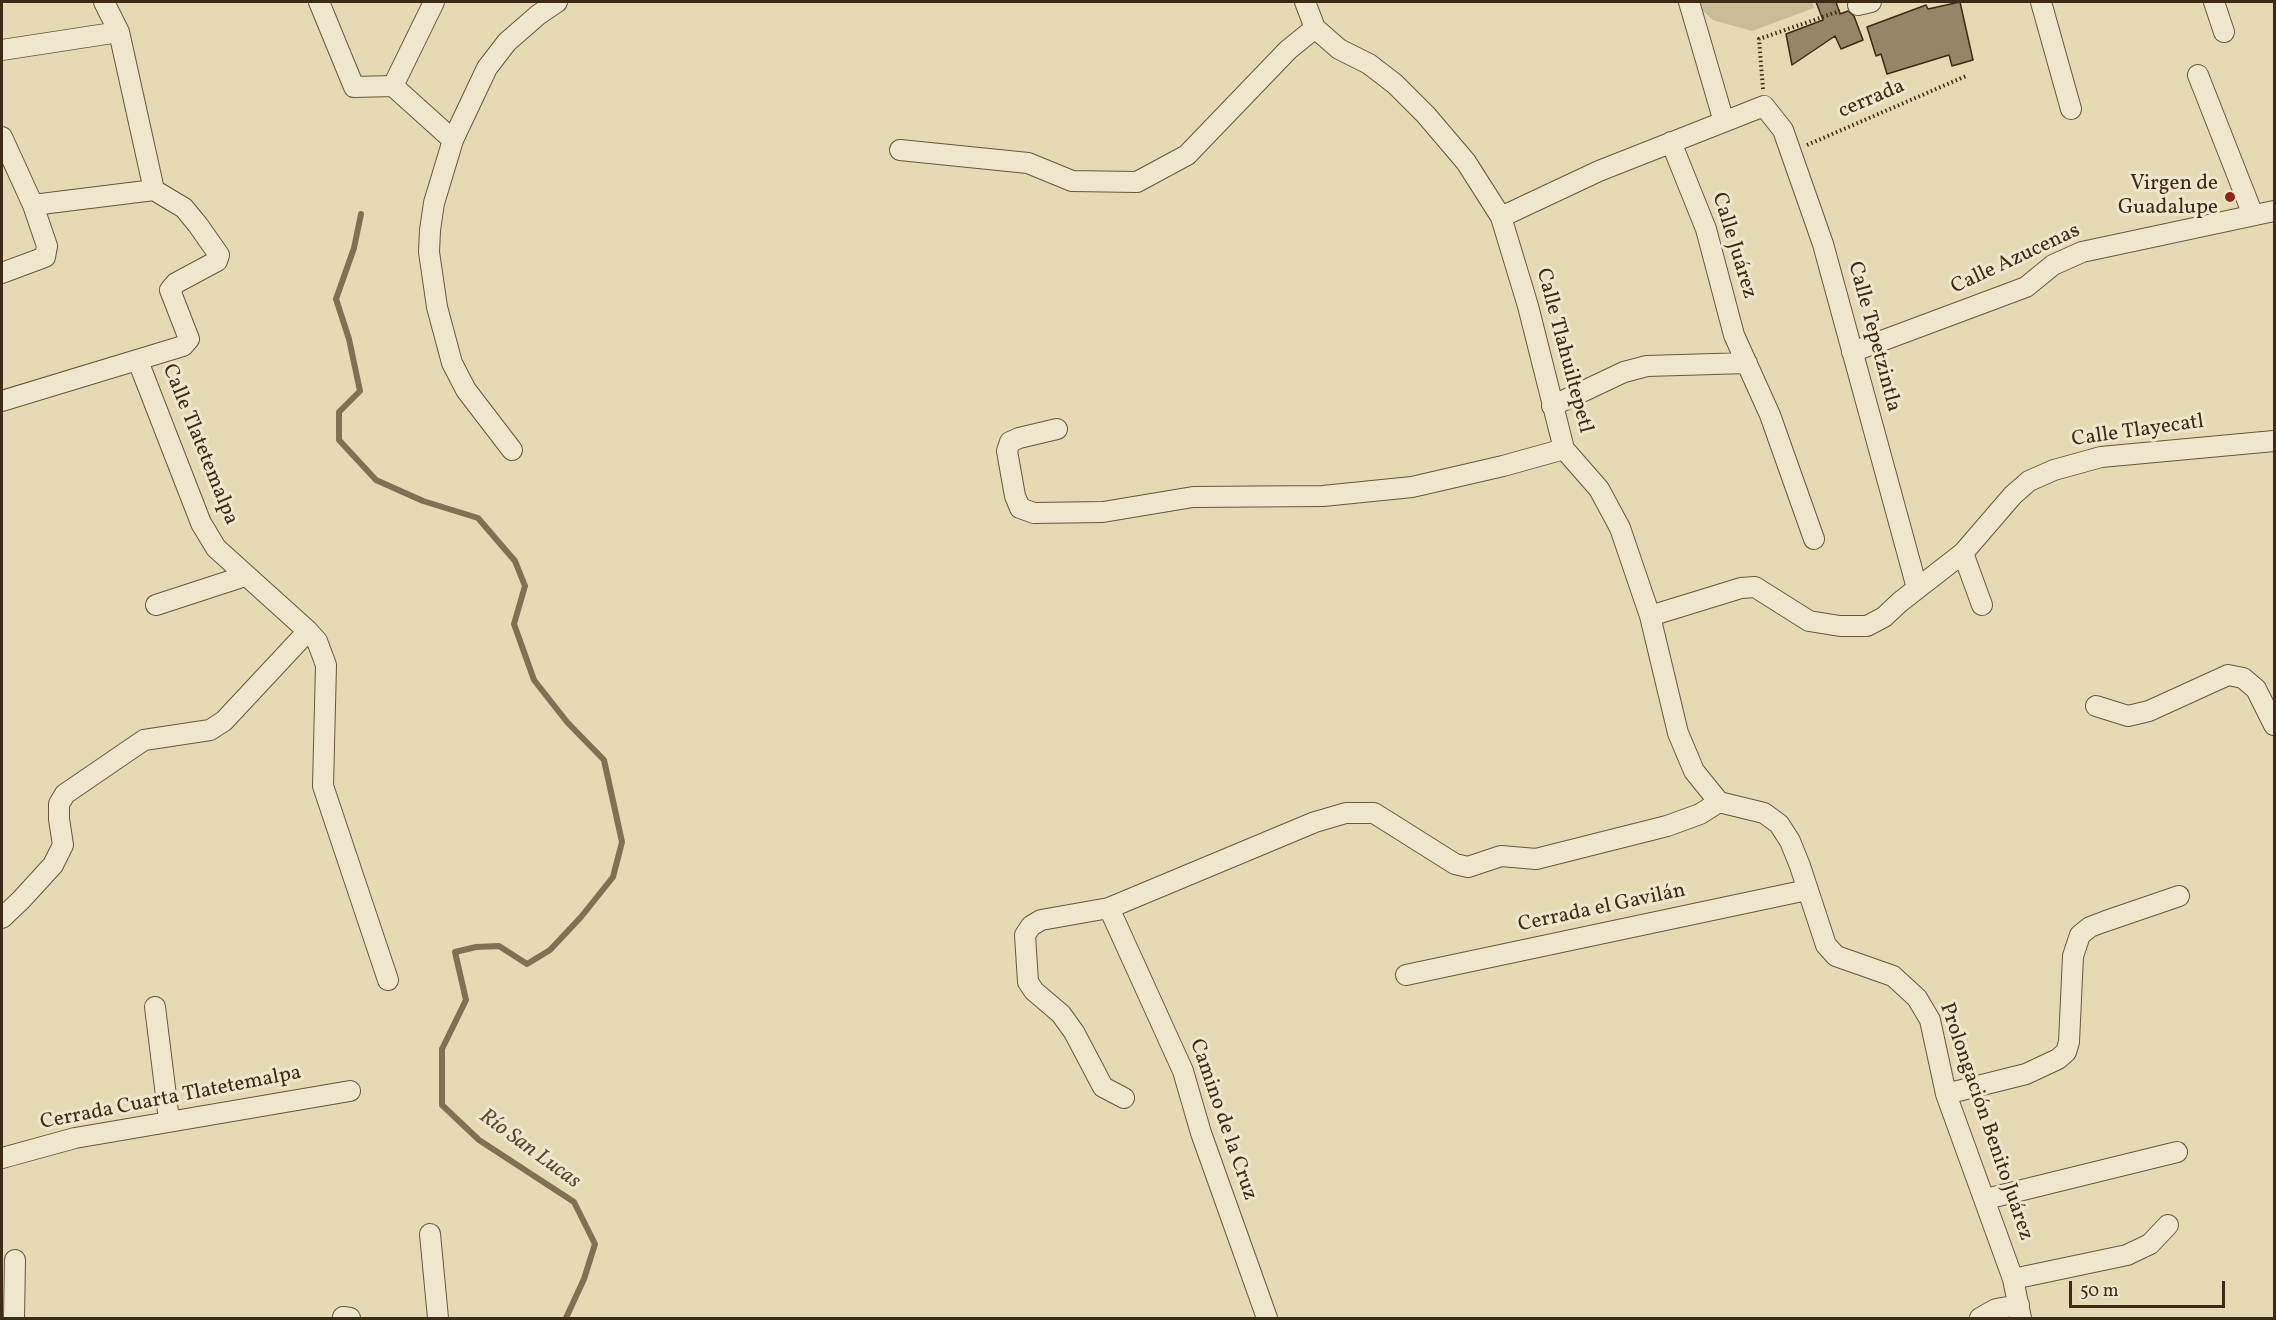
<!DOCTYPE html>
<meta charset="utf-8">
<style>
body{margin:0}
#map{position:relative;width:2276px;height:1320px;overflow:hidden;background:#e5dab3;font-family:Vollkorn,serif}
canvas{display:block}
.frame{position:absolute;inset:0;border:3px solid #3e2b16;pointer-events:none}
.scale{position:absolute;left:2069px;top:1281px;width:156px;height:27px;box-sizing:border-box;border:3px solid #3e2b16;border-top:0;padding-left:8px;font-size:18px;line-height:21px;white-space:nowrap;color:#3e2b16;-webkit-text-stroke:4px #eee7ce;paint-order:stroke}
</style>
<div id="map">
<canvas width="2276" height="1320"></canvas>
<div class="frame"></div>
<div class="scale">50 m</div>
</div>
<script>
const c = document.querySelector('canvas').getContext('2d');
c.lineJoin = 'round';
function paint(path, color) { c.fillStyle = color; c.fill(path, 'evenodd'); }
const shape = rows => new Path2D(rows.map(r => 'M' + r).join(''));
function strokePath(path, color, width, dash) { c.strokeStyle = color; c.lineWidth = width; c.lineCap = dash ? 'butt' : 'round'; c.setLineDash(dash || []); c.stroke(path); }
function label(font, color, halo, rows, align = 'center') {
  c.font = font + ' Vollkorn,serif'; c.lineWidth = 6; c.setLineDash([]); c.textBaseline = 'middle'; c.strokeStyle = halo; c.fillStyle = color; for (const [text, x, y, turn = 0] of rows) {
    c.save(); c.translate(x, y); c.rotate((+turn || 0) * Math.PI / 180); c.textAlign = isNaN(turn) ? turn : align; if (halo) c.strokeText(text, 0, 0); c.fillText(text, 0, 0); c.restore();
  }
}
paint(shape([
 [1693,2,1812,2,1814,8,1752,31,1713,20]
]), '#c9bc98');
strokePath(shape([
 [361,214,354,248,336,299,349,339,360,391,339,412,339,440,376,480,423,501,478,518,515,561,525,586,514,624,534,680,567,722,604,760,622,842,613,877,581,917,550,950,527,964,499,946,476,947,455,952,466,1000,442,1049,442,1105,479,1140,574,1202,595,1244,584,1279,566,1318]
]), '#807054', 6);
const building = shape([
 [1816,2,1836,2,1840,14,1848,11,1854,16,1863,40,1841,49,1835,36,1792,65,1786,34,1823,20,1816,2],
 [1960,2,1973,60,1952,66,1949,55,1887,74,1881,54,1876,56,1867,27,1926,5,1928,9,1960,2]
]);
paint(building, '#958668');
strokePath(building, '#3e2b16', 1.5);
const street = shape([
 [319,2,354,87,393,86],
 [1305,2,1315,28,1339,49,1369,64,1395,84,1426,115,1466,162,1501,217,1528,306,1564,449,1599,489,1620,528,1650,616,1678,733,1694,771,1719,802,1764,813,1779,824,1790,841,1800,866,1826,945,1836,956,1893,976,1917,998,1930,1020,1946,1094,2013,1279,2021,1318],
 [1689,2,1724,122],
 [2041,2,2071,109],
 [2214,2,2224,32],
 [1858,5,1871,2],
 [2,50,119,32],
 [2198,75,2253,215],
 [393,86,434,2],
 [393,86,453,140],
 [2,137,33,205,47,246,45,257,2,273],
 [1671,142,1706,229,1734,335,1770,415,1814,539],
 [900,150,1028,163,1072,181,1137,182,1187,155,1288,50,1315,28],
 [33,205,154,190],
 [1501,217,1599,171,1764,106,1783,130,1823,244,1917,588],
 [1852,352,2026,287,2053,265,2082,252,2274,211],
 [2,401,183,346,189,339,170,290,176,283,217,261,219,255,198,225,184,208,154,190,119,32,104,2],
 [1552,406,1624,372,1647,366,1747,363],
 [1057,429,1019,438,1010,442,1007,451,1015,496,1020,508,1034,513,1103,512,1193,497,1323,496,1412,487,1503,466,1564,449],
 [512,450,466,390,452,363,437,307,429,252,430,230,434,203,453,140,487,68,507,42,538,15,557,2],
 [1963,553,1982,605],
 [156,605,245,576],
 [1650,616,1741,588,1755,587,1809,621,1840,626,1867,626,1884,617,1900,602,1963,553,2013,495,2029,481,2054,470,2101,457,2274,441],
 [308,631,317,641,326,665,323,786,388,980],
 [2096,706,2128,716,2149,711,2228,675,2243,678,2256,689,2274,725],
 [1109,908,1183,1071,1201,1133,1267,1318],
 [2,918,21,900,53,865,63,845,59,819,59,804,65,794,144,740,210,730,224,721,308,631,216,548,201,523,138,361],
 [1406,975,1807,890],
 [155,1007,169,1120],
 [1946,1094,2026,1074,2058,1059,2066,1052,2069,1042,2073,956,2080,935,2090,927,2106,921,2179,896],
 [1124,1098,1103,1087,1074,1032,1061,1014,1034,991,1028,982,1025,935,1031,926,1041,920,1109,908,1315,822,1346,813,1374,813,1455,864,1468,867,1501,856,1536,859,1667,826,1700,814,1719,802],
 [2,1158,75,1138,350,1091],
 [1986,1199,2177,1152],
 [430,1234,438,1318],
 [2013,1279,2127,1255,2150,1244,2168,1225],
 [343,1317,350,1318],
 [14,1318,15,1260],
 [1980,1318,1996,1309,2019,1305]
]);
strokePath(street, '#68573d', 22);
strokePath(shape([
 [1763,89,1759,39,1840,11],
 [1807,145,1966,76]
]), '#3e2b16', 4, [1.5, 3]);
strokePath(street, '#eee7ce', 20);
for (const [x, y, r, color] of [
 [2230,197,6,"#8f2418"]
]) { const dot = new Path2D(); dot.arc(x, y, r, 0, 2 * Math.PI); c.fillStyle = color; c.fill(dot); strokePath(dot, '#eee7ce', 2); }
label('21px', '#3e2b16', '#eee7ce', [
 ["cerrada",1872,100,-23],
 ["Calle Juárez",1733,246,73],
 ["Calle Azucenas",2016,260,-25],
 ["Calle Tepetzintla",1873,337,75],
 ["Calle Tlahuiltepetl",1563,351,75],
 ["Calle Tlayecatl",2138,432,-8],
 ["Calle Tlatetemalpa",199,445,68],
 ["Cerrada el Gavilán",1602,909,-12],
 ["Cerrada Cuarta Tlatetemalpa",171,1099,-11],
 ["Camino de la Cruz",1222,1120,71],
 ["Prolongación Benito Juárez",1985,1122,71]
]);
label('21px', '#3e2b16', '#eee7ce', [
 ["Virgen de",2218,185],
 ["Guadalupe",2218,209]
], 'right');
label('italic 22px', '#5a4830', '#eee7ce', [
 ["Río San Lucas",529,1150,36]
]);
</script>
